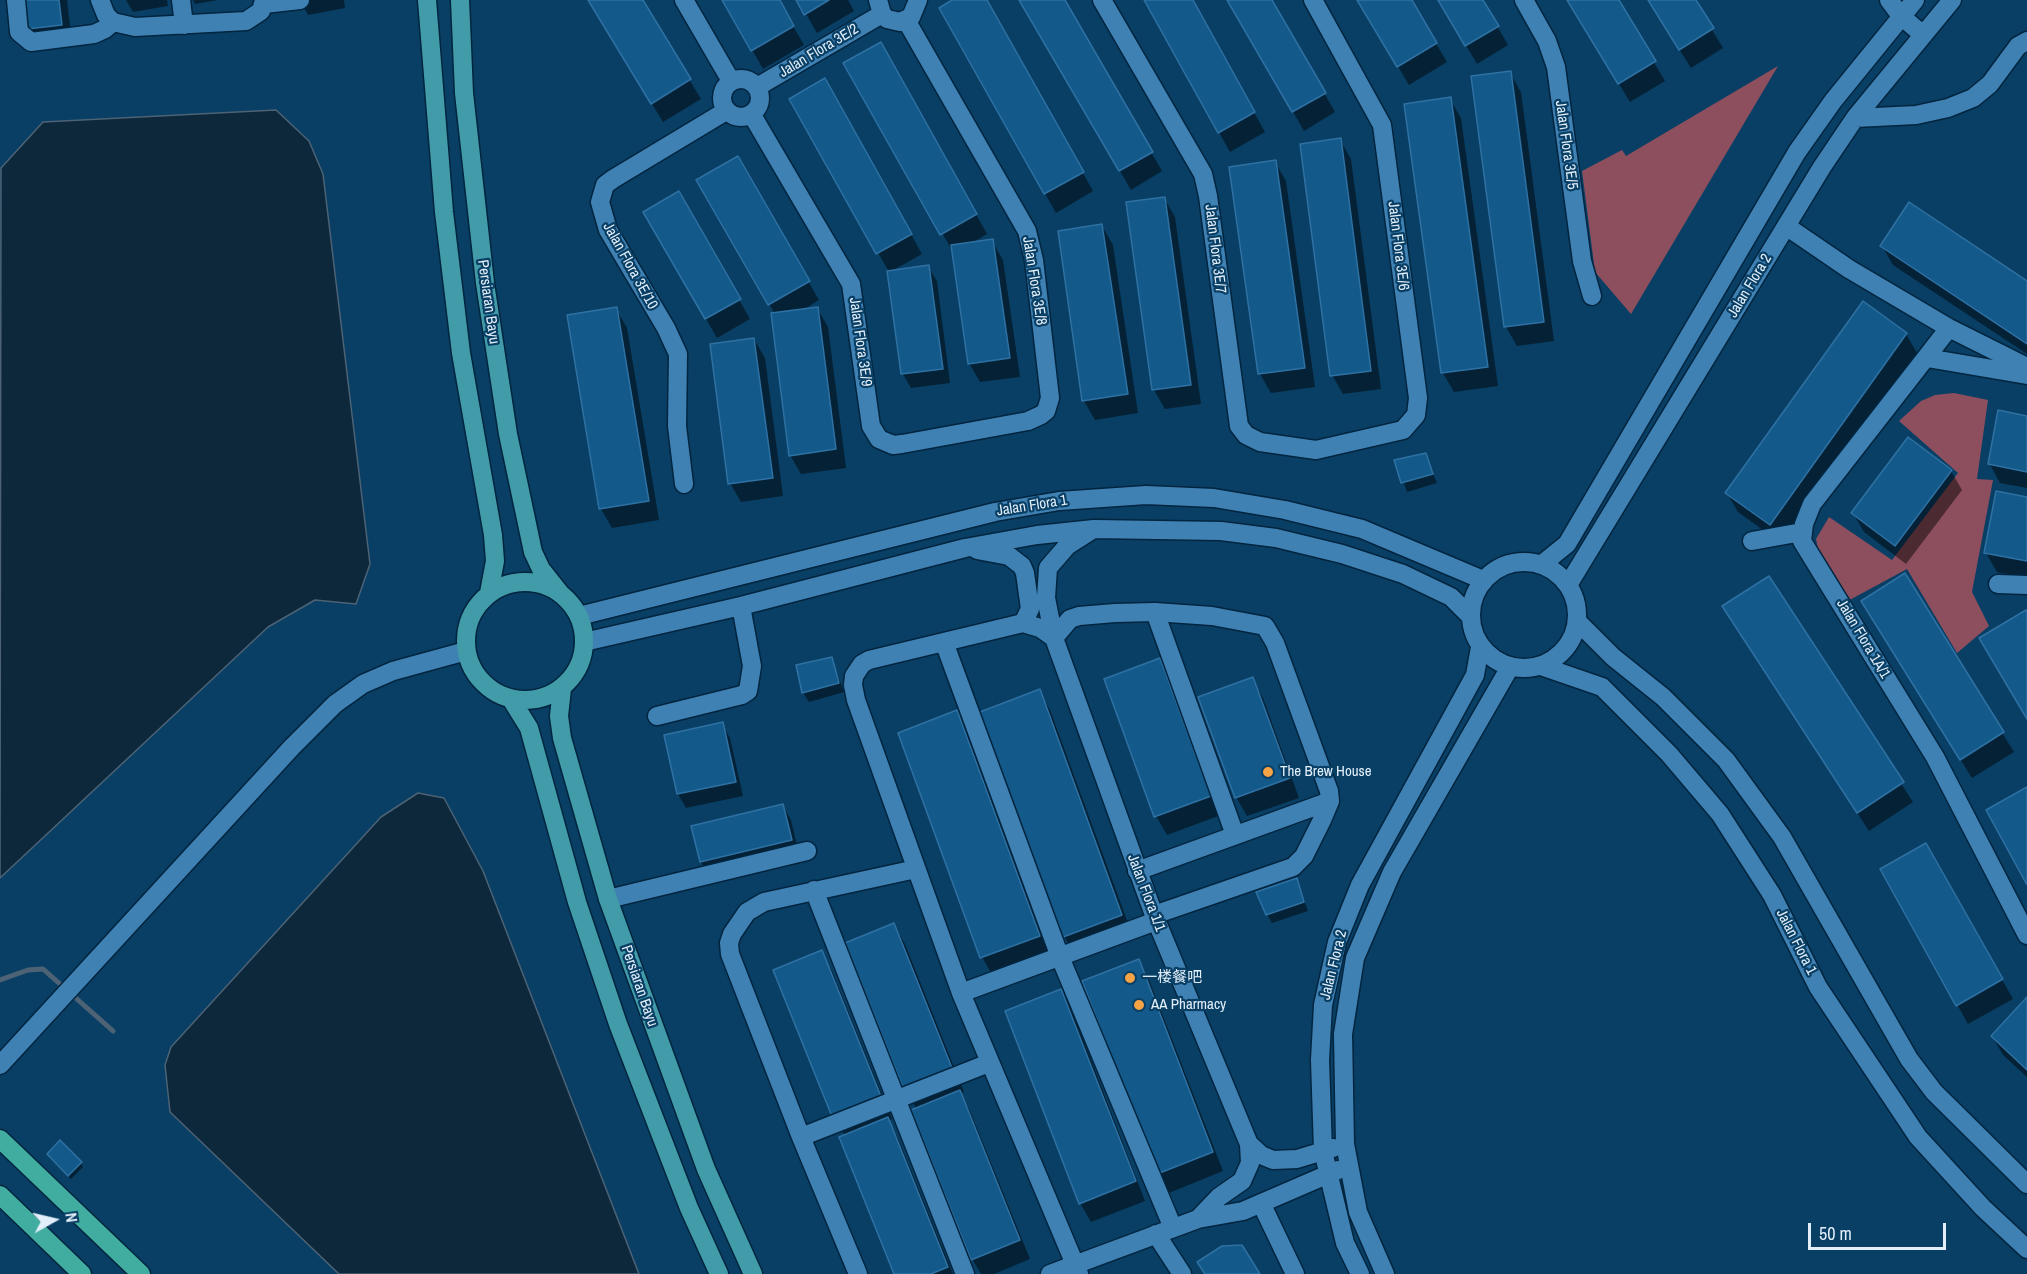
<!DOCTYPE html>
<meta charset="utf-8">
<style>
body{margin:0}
#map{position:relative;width:2027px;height:1274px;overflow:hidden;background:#093f64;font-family:"Archivo Narrow",sans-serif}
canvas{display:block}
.north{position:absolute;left:24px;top:1190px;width:60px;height:60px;-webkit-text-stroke:4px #093f64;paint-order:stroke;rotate:82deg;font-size:16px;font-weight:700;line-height:24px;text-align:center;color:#e2effb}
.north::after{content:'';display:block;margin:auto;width:21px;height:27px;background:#e2effb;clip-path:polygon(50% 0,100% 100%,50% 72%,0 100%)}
.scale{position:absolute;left:1808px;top:1223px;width:138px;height:27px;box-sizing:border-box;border:3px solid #e2effb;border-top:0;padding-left:8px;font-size:18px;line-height:21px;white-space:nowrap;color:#e2effb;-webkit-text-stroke:4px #093f64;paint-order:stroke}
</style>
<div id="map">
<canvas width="2027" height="1274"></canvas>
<div class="north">N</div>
<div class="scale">50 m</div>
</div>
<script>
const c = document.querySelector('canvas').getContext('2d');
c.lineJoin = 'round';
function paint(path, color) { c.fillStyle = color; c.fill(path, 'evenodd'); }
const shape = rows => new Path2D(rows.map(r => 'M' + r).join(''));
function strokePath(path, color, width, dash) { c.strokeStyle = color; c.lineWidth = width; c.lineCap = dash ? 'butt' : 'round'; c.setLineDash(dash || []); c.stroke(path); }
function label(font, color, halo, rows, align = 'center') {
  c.font = font + ' "Archivo Narrow","Noto Sans SC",sans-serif'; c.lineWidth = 4.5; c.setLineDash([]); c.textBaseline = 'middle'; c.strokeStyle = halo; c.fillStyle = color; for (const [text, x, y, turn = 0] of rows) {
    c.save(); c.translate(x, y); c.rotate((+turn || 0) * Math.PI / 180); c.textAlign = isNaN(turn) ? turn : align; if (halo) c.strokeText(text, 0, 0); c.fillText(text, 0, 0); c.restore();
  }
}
paint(shape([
 [1778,66,1631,314,1595,272,1582,171,1622,150,1626,156],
 [1954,393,1988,400,1977,479,1993,480,1972,592,1989,626,1957,653,1907,569,1844,603,1822,569,1816,539,1829,517,1892,560,1958,473,1899,421,1921,401,1935,395]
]), '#8d4f5e');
const water = shape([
 [276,110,309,141,323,174,370,564,356,604,315,600,268,627,0,878,1,168,43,122,276,110],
 [418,793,444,798,483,871,639,1274,339,1274,170,1112,165,1065,171,1047,381,817,418,793]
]);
paint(water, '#0d273b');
strokePath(water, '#4d6375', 1.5);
paint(shape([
 [25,0,67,0,72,44,40,48,29,28],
 [126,0,167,0,168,6,133,12],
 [193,0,218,0,195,4],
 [300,0,344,0,345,8,308,15],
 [589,0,641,0,701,99,663,122],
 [724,0,778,0,804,45,763,69],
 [798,0,848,0,854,11,817,33],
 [955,0,985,0,1093,191,1056,213,941,8],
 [1021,0,1063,0,1162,171,1131,190],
 [1145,0,1191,0,1265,132,1230,152],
 [1229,0,1271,0,1335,112,1304,131],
 [1358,0,1410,0,1447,62,1409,85],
 [1439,0,1482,0,1508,45,1477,64],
 [1568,0,1617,0,1665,81,1630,102],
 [1648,0,1694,0,1723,48,1691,68],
 [881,44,987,234,970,244,992,241,1003,260,1020,377,980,382,969,363,953,252,845,63],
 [1510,73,1521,92,1554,341,1517,346,1506,327],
 [825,80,922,254,890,272,928,267,937,281,950,383,911,388,903,374,889,272,791,99],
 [1450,99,1461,118,1498,386,1454,392,1443,373],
 [1340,140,1351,159,1381,389,1343,394,1332,375],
 [737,158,819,300,803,310,817,308,828,327,846,468,801,474,790,455,775,314,698,181],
 [1275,162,1286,181,1315,387,1271,393,1260,374],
 [678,193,750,319,717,338,645,213],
 [1164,198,1175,217,1201,404,1165,409,1154,390],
 [1102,226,1113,245,1138,413,1095,420,1084,401],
 [1882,246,2027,283,2027,354,1893,265],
 [616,309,627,328,659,520,612,528,601,509],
 [1906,334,1917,353,1781,543,1738,512,1727,493],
 [754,339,765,358,783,496,741,502,730,483],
 [2027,417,2027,488,2000,483,1989,463],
 [1425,455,1437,483,1407,492,1396,461],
 [1951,471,1962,490,1906,564,1864,532,1853,513],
 [2027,498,2027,578,1997,572,1986,553],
 [1904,575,2014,752,1972,778,1874,621],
 [1768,578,1913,802,1869,831,1735,626],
 [831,658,844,692,809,702,803,693,797,666],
 [1160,660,1171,679,1221,815,1167,835,1156,816],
 [1252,679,1263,698,1299,798,1247,816,1236,797],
 [1039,691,1050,710,1132,934,1075,955,1064,936],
 [957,712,968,731,1050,955,993,976,982,957,900,734],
 [722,724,730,738,743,796,686,808,678,794],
 [783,806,791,820,799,854,709,876,701,862,693,827],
 [1926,845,2013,999,1968,1024,1882,870],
 [1296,880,1308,911,1272,923,1267,914],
 [894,925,905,944,964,1092,960,1094,970,1111,1030,1259,994,1274,981,1274,972,1259,917,1110,907,1092],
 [821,952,832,971,892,1119,888,1121,898,1138,953,1274,895,1274,845,1136,835,1119],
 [1138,961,1149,980,1223,1171,1169,1193,1158,1174],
 [1061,990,1072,1010,1145,1201,1091,1222,1080,1203],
 [2027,999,2027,1077,2003,1055,1992,1036],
 [51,1158,81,1163,83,1167,71,1179]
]), '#0007');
strokePath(shape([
 [0,980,28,970,43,969,113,1031]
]), '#4d6375', 5);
const building = shape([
 [24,0,59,0,62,25,27,29,24,0],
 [588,0,643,0,691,79,651,104,588,0],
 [722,0,780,0,794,26,751,51,722,0],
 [796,0,829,0,804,15,796,0],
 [952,0,987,0,1084,172,1044,194,939,8,952,0],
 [1019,0,1065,0,1153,152,1119,171,1019,0],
 [1144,0,1193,0,1255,112,1218,133,1144,0],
 [1227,0,1272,0,1326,93,1292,112,1227,0],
 [1357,0,1412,0,1437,43,1397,67,1357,0],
 [1438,0,1483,0,1499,26,1465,46,1438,0],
 [1567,0,1619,0,1656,61,1618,84,1567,0],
 [1648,0,1696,0,1714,28,1679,50,1648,0],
 [881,42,977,214,940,235,843,63,881,42],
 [1511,71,1544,322,1504,327,1471,76,1511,71],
 [825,78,912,234,876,254,789,99,825,78],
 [1451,97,1488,367,1441,373,1404,104,1451,97],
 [1341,138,1371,371,1330,376,1300,144,1341,138],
 [738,156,810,281,768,305,696,180,738,156],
 [1276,160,1305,368,1258,374,1229,167,1276,160],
 [679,191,741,299,705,319,643,212,679,191],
 [1165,197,1191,385,1152,390,1126,202,1165,197],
 [1909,202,2027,281,2027,344,1880,246,1909,202],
 [1102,224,1128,394,1082,401,1058,231,1102,224],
 [993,239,1010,358,968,364,951,245,993,239],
 [929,265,943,369,901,374,887,271,929,265],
 [1863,301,1907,333,1770,525,1725,493,1863,301],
 [617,307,649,501,599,509,567,315,617,307],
 [818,307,836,449,789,456,771,313,818,307],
 [754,338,773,478,728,484,710,344,754,338],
 [1998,410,2027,416,2027,472,1988,464,1998,410],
 [1908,437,1952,470,1895,546,1851,513,1908,437],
 [1426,453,1433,474,1401,483,1394,460,1426,453],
 [1996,491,2027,497,2027,561,1984,553,1996,491],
 [1905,573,2004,732,1960,760,1861,601,1905,573],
 [1769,576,1904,782,1857,813,1722,606,1769,576],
 [2026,610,2027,612,2027,719,1979,638,2026,610],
 [832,657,839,683,802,693,796,665,832,657],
 [1160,658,1211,796,1154,817,1104,679,1160,658],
 [1253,677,1290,778,1235,798,1198,697,1253,677],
 [1040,689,1122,915,1063,937,980,712,1040,689],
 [957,710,1040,936,980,958,898,733,957,710],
 [723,722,736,782,677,794,664,735,723,722],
 [2027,787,2027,885,1986,810,2027,787],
 [783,804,792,840,700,862,691,826,783,804],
 [1926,843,2003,979,1956,1006,1880,869,1926,843],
 [1297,878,1304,902,1266,915,1256,892,1297,878],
 [894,923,954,1073,905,1093,845,943,894,923],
 [822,950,882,1099,833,1119,773,970,822,950],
 [1139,959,1213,1152,1157,1174,1082,981,1139,959],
 [1061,989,1136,1181,1079,1204,1005,1011,1061,989],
 [2027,997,2027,1070,1991,1036,2027,997],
 [960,1090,1020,1240,971,1260,911,1110,960,1090],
 [888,1117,948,1267,931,1274,894,1274,839,1137,888,1117],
 [60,1140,82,1162,68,1176,47,1154,60,1140],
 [1242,1245,1260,1274,1205,1274,1197,1262,1222,1246,1242,1245]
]);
paint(building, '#135a8a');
strokePath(building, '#2f71a3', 1.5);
const minor = shape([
 [16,0,19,32,31,42,94,34,105,29,113,22],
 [100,0,106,15,113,22,135,27,246,21,261,11,264,0],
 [181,0,184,25],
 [684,0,731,81],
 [878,0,882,14,887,19,900,22,911,17,918,0],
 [1102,0,1203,174,1208,196,1239,426,1246,435,1260,442,1316,450,1403,430,1416,415,1418,398,1382,125,1313,0],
 [1524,0,1547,41,1556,67,1582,261,1592,296],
 [1889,0,1901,16,1922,34],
 [264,4,300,0],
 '722 98a19 19 0 1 1 38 0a19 19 0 1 1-38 0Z',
 [757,87,882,14],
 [752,115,851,284,871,426,879,439,893,445,902,444,1028,421,1041,415,1046,411,1050,398,1034,260,1027,231,906,20],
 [1855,118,1916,115,1948,108,1973,98,1990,84,2018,46,2027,41],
 [1786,226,1849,269,1949,328,2027,367],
 [1949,328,1812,504,1804,524,1802,541,1935,757,2027,935],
 [1927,358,2027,375],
 [684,484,677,426,678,354,666,328,608,230,600,202,605,185,613,179,726,111],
 [1092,530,1067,546,1048,568,1046,598,1054,638,1154,915,1249,1144,1250,1163,1242,1181,1219,1197,1198,1219],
 [1752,541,1802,532],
 [977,550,1009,556,1022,566,1025,573,1030,609,1023,623],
 '1471 615a53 53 0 1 1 106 0a53 53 0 1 1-106 0Z',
 [1541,565,1567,544,1797,152,1833,101,1915,0],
 [1998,584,2027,585],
 [1568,585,1822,167,1855,118,1952,0],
 [1155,612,1235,835],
 [579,616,995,512,1059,501,1146,495,1214,498,1285,510,1362,529,1483,580],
 [1577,621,1613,657,1663,697,1726,760,1782,837,1909,1059,1934,1092,2027,1184],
 [1054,638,1040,628,1023,623,869,660,862,664,854,676,853,685,856,700,961,993,1079,1274],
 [1054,638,1070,619,1079,616,1115,613,1155,612,1212,616,1265,626,1275,643,1329,791,1330,801,1322,820,1304,856,1293,867,1154,915],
 [584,642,741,606,965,548,1037,535,1094,529,1221,531,1276,538,1342,554,1403,574,1451,597,1470,616],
 [944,642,1060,957,1173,1228],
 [1541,666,1602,687,1669,754,1720,814,1772,895,1818,987,1918,1137,1983,1208,2027,1249],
 [657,716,742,695,748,691,752,666,741,606],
 [1137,871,1330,801],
 [814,890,965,1274],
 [608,899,807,851],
 [961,993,1156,921],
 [0,1065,292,747,335,704,363,684,393,671,466,651],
 [801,1137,989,1063],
 [1249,1144,1261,1155,1273,1160,1297,1159,1333,1148],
 [1261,1203,1295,1274],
 [1156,1234,1182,1274],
 [858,1274,801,1137,730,954,729,943,732,934,747,912,764,902,916,869],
 [1050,1274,1198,1219,1243,1211,1338,1170],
 [1360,1274,1345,1243,1323,1151,1320,1060,1323,1005,1337,942,1360,885,1475,675,1480,647],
 [1385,1274,1358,1212,1345,1144,1343,1034,1355,958,1392,872,1510,667]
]);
const major = shape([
 [427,0,444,212,461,353,493,535,495,561,489,593],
 [460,0,464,93,485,283,508,434,533,552,541,569,560,593],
 '466 641a59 59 0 1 1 118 0a59 59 0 1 1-118 0Z',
 [562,689,559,716,562,738,608,899,706,1169,753,1274],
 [511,699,529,728,577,902,618,1024,689,1208,719,1274]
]);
const highway = shape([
 [0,1139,141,1274],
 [0,1195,82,1274]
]);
strokePath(minor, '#02253f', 21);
strokePath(major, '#02253f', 21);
strokePath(highway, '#02253f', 21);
strokePath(minor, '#4081b4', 18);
strokePath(major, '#419ba8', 18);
strokePath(highway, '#41ada0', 18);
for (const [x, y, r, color] of [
 [1268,772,6,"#f6a247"],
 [1130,978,6,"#f6a247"],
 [1139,1005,6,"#f6a247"]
]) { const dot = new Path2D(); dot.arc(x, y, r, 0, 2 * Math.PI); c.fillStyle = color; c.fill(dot); strokePath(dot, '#093f64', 2); }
label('15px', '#e2effb', '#093f64', [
 ["Jalan Flora 3E/2",819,51,-31],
 ["Jalan Flora 3E/5",1566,145,82],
 ["Jalan Flora 3E/6",1398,246,83],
 ["Jalan Flora 3E/7",1215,249,83],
 ["Jalan Flora 3E/10",630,266,61],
 ["Jalan Flora 3E/8",1034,281,81],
 ["Jalan Flora 2",1750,286,-59],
 ["Persiaran Bayu",488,302,82],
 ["Jalan Flora 3E/9",860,342,82],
 ["Jalan Flora 1",1032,506,-9],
 ["Jalan Flora 1A/1",1863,639,59],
 ["Jalan Flora 1/1",1146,893,69],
 ["Jalan Flora 1",1796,942,63],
 ["Jalan Flora 2",1334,965,-76],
 ["Persiaran Bayu",639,986,71]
]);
label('15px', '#e2effb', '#093f64', [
 ["The Brew House",1280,772],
 ["一楼餐吧",1142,978],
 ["AA Pharmacy",1151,1005]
], 'left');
</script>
